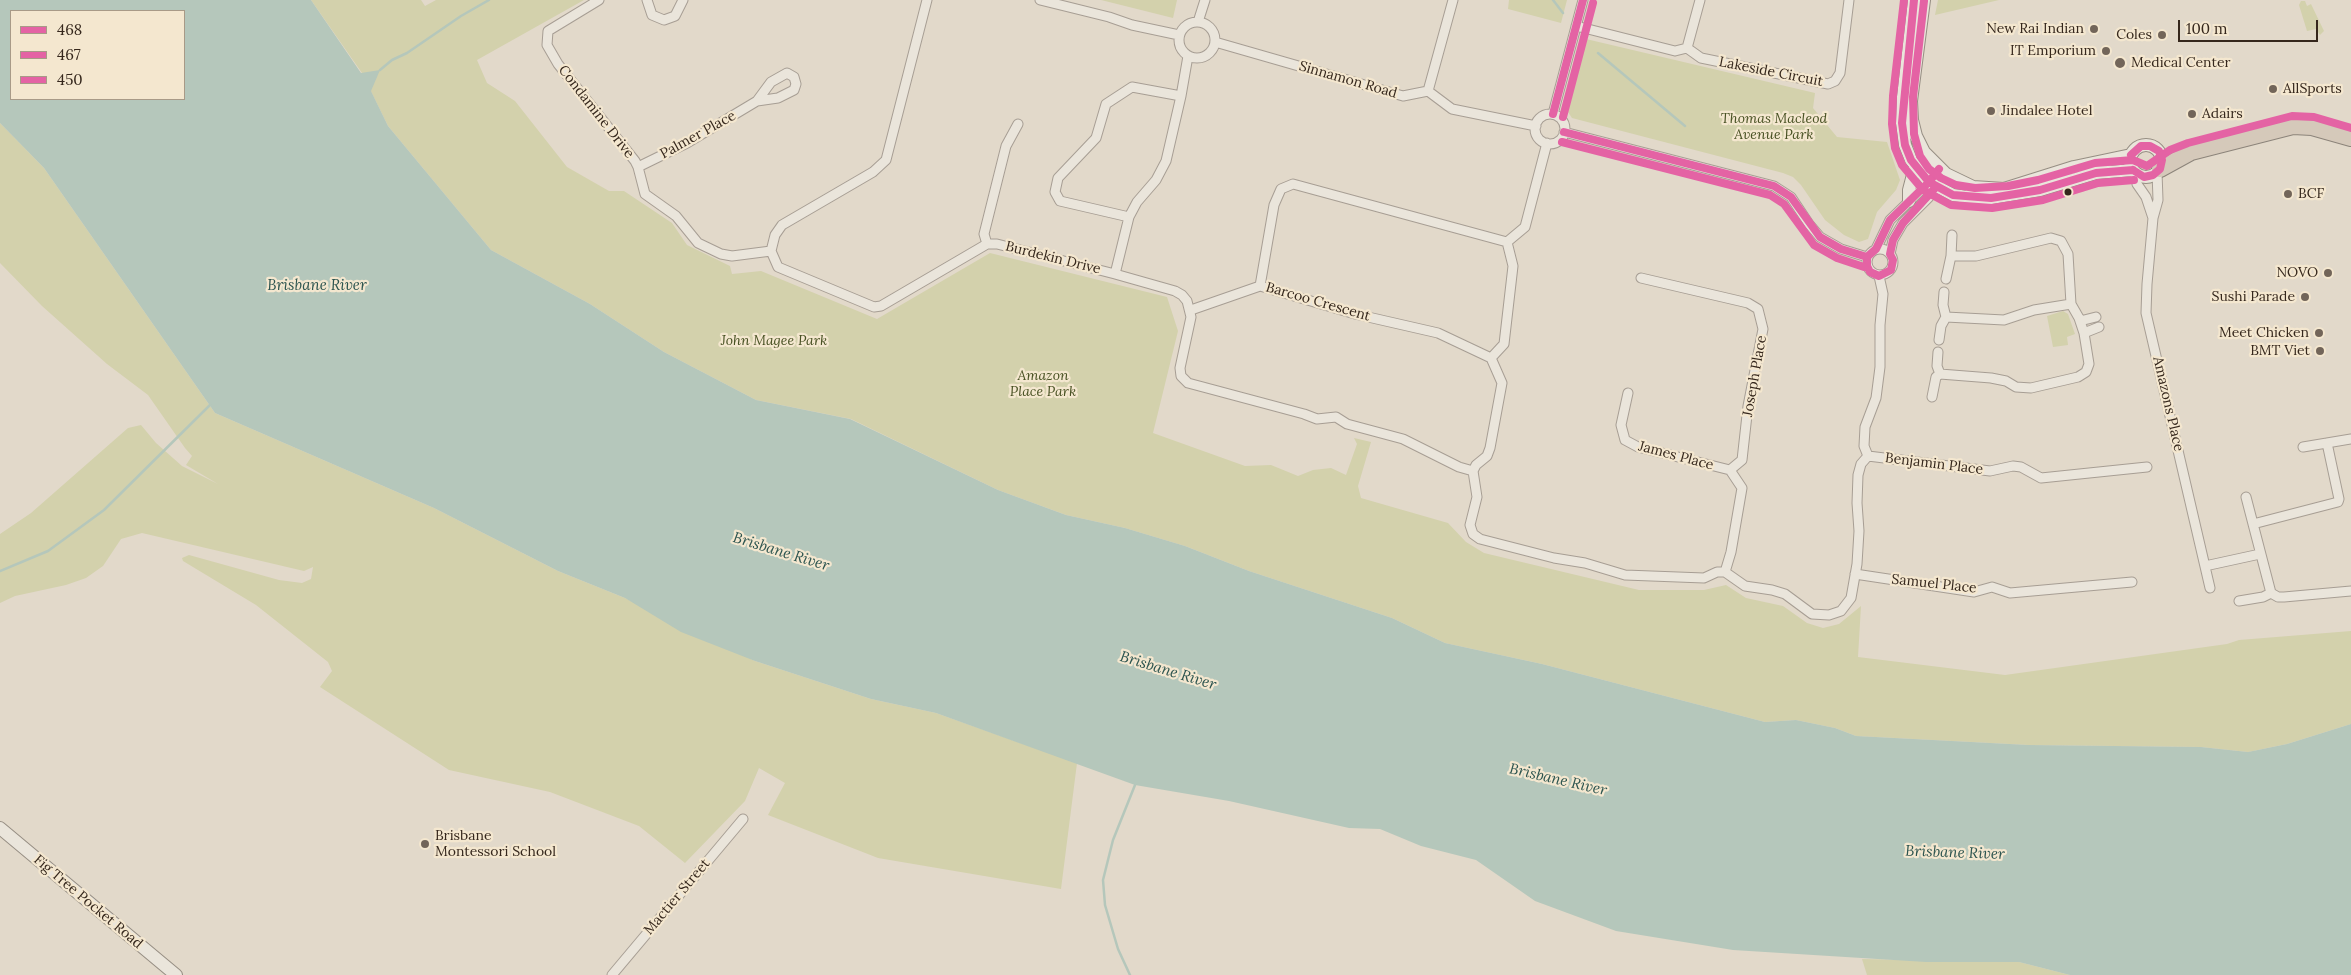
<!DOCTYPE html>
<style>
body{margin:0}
#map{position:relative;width:2351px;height:975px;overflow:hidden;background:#e2d9ca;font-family:Lora,serif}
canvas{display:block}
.legend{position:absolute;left:10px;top:10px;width:175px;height:90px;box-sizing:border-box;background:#f4e7cf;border:1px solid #a89a87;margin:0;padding:6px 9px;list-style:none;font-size:15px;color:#35271c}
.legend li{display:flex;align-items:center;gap:10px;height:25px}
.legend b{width:25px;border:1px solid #a89a87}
.scale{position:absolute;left:2178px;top:20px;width:140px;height:22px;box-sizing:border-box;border:2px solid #35271c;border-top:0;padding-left:6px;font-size:15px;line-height:18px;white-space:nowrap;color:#35271c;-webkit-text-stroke:4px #f4e7cf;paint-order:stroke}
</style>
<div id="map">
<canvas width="2351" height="975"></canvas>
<ul class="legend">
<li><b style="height:6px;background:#e463a4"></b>468</li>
<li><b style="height:6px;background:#e463a4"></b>467</li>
<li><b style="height:6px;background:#e463a4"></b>450</li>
</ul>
<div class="scale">100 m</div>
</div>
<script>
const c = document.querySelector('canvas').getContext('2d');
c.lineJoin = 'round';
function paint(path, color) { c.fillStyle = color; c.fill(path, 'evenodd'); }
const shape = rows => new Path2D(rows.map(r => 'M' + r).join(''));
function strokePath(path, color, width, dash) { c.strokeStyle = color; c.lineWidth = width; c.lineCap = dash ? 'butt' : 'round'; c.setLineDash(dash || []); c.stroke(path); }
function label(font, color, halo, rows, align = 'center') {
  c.font = font + ' Lora,serif'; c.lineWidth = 4.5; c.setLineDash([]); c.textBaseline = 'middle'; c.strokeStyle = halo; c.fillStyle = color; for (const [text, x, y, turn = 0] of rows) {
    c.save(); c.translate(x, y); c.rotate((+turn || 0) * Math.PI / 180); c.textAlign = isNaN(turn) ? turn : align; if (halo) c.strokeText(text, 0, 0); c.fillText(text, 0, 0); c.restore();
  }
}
paint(shape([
 [311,0,421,0,425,6,436,0,584,0,477,60,487,83,515,101,567,167,609,191,624,191,672,223,687,245,730,266,732,274,761,271,877,319,990,253,1167,297,1178,331,1153,433,1245,466,1271,465,1298,476,1313,470,1331,468,1346,475,1357,444,1354,438,1371,442,1358,486,1361,498,1448,523,1466,542,1484,553,1639,590,1704,590,1726,585,1746,598,1783,606,1807,623,1823,628,1839,624,1861,606,1858,657,2005,675,2227,644,2239,640,2351,631,2351,724,2287,744,2248,752,2201,747,2029,745,1856,736,1835,728,1796,720,1765,722,1542,664,1445,643,1392,618,1249,571,1185,546,1125,528,1066,515,998,490,851,419,756,400,664,352,590,304,491,250,388,126,362,73],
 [1101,0,1177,0,1173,18],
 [1509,0,1567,0,1561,23,1508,9],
 [1938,0,1999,0,1935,15],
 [2301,1,2305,1,2307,6,2311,4,2324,31,2320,35,2316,29,2307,31,2299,5],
 [1586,39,1815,93,1813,108,1837,137,1887,142,1900,180,1896,190,1877,212,1868,239,1859,242,1844,235,1825,220,1801,185,1793,177,1783,173,1572,118,1568,112],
 [0,123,44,168,215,413,434,508,558,571,625,598,755,661,871,699,936,713,1077,763,1061,889,878,858,768,815,785,783,759,768,745,801,685,863,639,826,550,792,449,770,320,687,332,671,328,662,256,605,183,561,182,558,189,555,279,580,302,583,311,579,313,567,304,571,142,533,121,539,103,566,86,578,66,585,15,596,0,603,0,534,31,513,128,428,141,425,156,443,182,466,218,484,186,465,192,456,185,448,148,395,107,364,42,306,0,263],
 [2063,311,2068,314,2075,334,2067,337,2068,345,2053,347,2047,316],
 [1862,959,2019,962,2070,975,1867,975]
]), '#d3d1ac');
paint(shape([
 [0,0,311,0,361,73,380,70,371,91,388,126,491,250,590,304,664,352,756,400,850,419,998,490,1066,515,1125,528,1185,546,1249,571,1392,618,1445,643,1542,664,1765,722,1796,720,1835,728,1856,736,2029,745,2201,747,2248,752,2287,744,2351,724,2351,975,2070,975,2019,962,1926,962,1733,950,1616,931,1535,901,1476,860,1421,846,1380,829,1349,828,1229,801,1135,785,936,713,871,699,755,661,681,632,625,598,558,571,434,508,215,413,44,168,0,123],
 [11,11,184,11,184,99,11,99]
]), '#b5c7bb');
strokePath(shape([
 [1553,0,1563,13],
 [1598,53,1685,126],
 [380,70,392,60,407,53,461,16,489,0],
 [0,571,48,551,104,510,210,405],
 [1130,975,1118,949,1105,905,1103,880,1113,840,1135,785]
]), '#b5c7bb', 2.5);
const street = shape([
 [599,0,548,31,547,45,558,64,635,161,638,167,645,194,676,216,698,243,721,254,732,256,771,251],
 [647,0,652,15,664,20,675,16,683,0],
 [927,0,886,160,873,172,782,225,775,235,771,251,778,267,874,307,881,306,987,244,997,244,1115,274,1175,291,1182,295,1187,301,1191,317,1180,368,1181,376,1188,383,1304,414,1317,419,1336,417,1347,424,1403,439,1459,467,1473,471],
 [1040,0,1109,17,1132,25,1179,35],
 [1198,22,1205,0],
 '1179 40a18 18 0 1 1 36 0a18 18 0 1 1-36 0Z',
 [1576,26,1675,51,1687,48,1701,58,1828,84,1835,81,1840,73,1849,0],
 [1215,42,1403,96,1428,91,1452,109,1536,126],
 [1687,48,1700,0],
 [1428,91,1453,0],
 [1553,114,1583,0],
 '1535 129a15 15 0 1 1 30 0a15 15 0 1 1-30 0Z',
 [1564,132,1774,186,1791,197,1809,224,1820,237,1841,249,1867,257],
 [1547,143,1525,227,1507,242,1513,266,1504,344,1491,358,1502,383,1490,448,1487,456,1476,465,1473,471,1477,497,1470,525,1473,534,1480,539,1554,558,1585,563,1625,575,1704,578,1717,572,1725,572,1745,586,1772,590,1785,594,1812,614,1829,615,1841,611,1851,598,1857,564,1859,531,1857,503,1858,475,1861,464,1868,456,1864,446,1865,427,1876,398,1880,367,1880,325,1883,294,1879,276],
 [638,167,687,143,757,101,778,98,794,90,796,84,794,77,787,73,771,82,757,101],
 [2157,172,2158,200,2153,218,2147,284,2146,313,2210,588],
 [2136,173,2137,184,2146,197,2153,218],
 [1129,217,1060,201,1055,192,1058,178,1096,138,1106,104,1132,87,1181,96],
 [987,244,984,234,1006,146,1018,124],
 '1867 262a13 13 0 1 1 26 0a13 13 0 1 1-26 0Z',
 [1876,249,1890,220,1929,182,1939,169],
 [1890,254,1893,240,1903,223,1929,197,1946,174],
 [1115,274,1129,217,1137,202,1156,180,1166,161,1181,96,1188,56],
 [1641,278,1748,303,1758,309,1763,329,1748,406,1742,460,1730,470],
 [1946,279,1951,256,1952,235],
 [1191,310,1260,286],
 [1946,317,2004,320,2034,310,2071,304],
 [2080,321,2096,317],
 [2084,333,2099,327],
 [1939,340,1941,326,1946,317,1943,305,1944,292],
 [1491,358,1438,333,1355,314,1260,286,1274,205,1281,189,1293,184,1507,242],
 [1940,374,1991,378,2006,381,2016,387,2031,388,2078,377,2086,372,2089,364,2084,333,2079,318,2071,304,2068,254,2061,241,2051,238,1976,256,1951,256],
 [1628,393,1621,425,1625,440,1638,447,1730,470,1742,488,1731,552,1725,572],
 [1932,397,1936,377,1940,374,1937,366,1938,352],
 [2303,447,2351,439],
 [1868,456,1990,471,2013,466,2021,467,2041,478,2147,467],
 [2246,497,2271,593,2278,597,2284,597,2351,591],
 [2253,524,2338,502,2339,499,2327,443],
 [2205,566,2260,554],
 [1855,574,1974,592,1992,587,2010,593,2132,582],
 [2239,601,2263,597,2271,593],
 [612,975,743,819]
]);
const secondary = shape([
 [1914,0,1903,97,1902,123,1905,145,1911,160,1929,182,1953,195,1975,198,1991,198,2040,190,2096,173,2133,170],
 [1924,0,1911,101,1912,120,1916,136,1924,152,1946,174,1973,187,2004,189,2074,167,2131,155],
 '2130 161a16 16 0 1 1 32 0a16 16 0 1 1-32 0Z',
 [1909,201,1909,190,1915,167],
 [0,828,176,975]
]);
const highway = shape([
 [2160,169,2191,152,2293,126,2312,127,2351,138]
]);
strokePath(street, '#a79e94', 11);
strokePath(secondary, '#968e83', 14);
strokePath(highway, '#8c847a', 18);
strokePath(street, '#eae5db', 9);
strokePath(secondary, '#eae5db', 12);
strokePath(highway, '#d5c9ba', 16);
strokePath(shape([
 [1914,0,1902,123,1905,145,1911,160,1929,182,1953,195,1991,198,2040,190,2096,173,2133,170],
 [1553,114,1583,0],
 [1564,132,1774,186,1791,197,1820,237,1841,249,1867,257],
 [2131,155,2141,146,2150,146,2159,151,2162,160,2160,169,2153,175,2144,177,2133,170],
 [1936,187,1903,223,1893,240,1890,254,1893,260,1891,270,1879,276,1870,272,1867,266,1867,257,1876,249,1890,220,1929,182,1939,169]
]), '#e463a4', 8);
strokePath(shape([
 [1904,0,1893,96,1892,124,1895,148,1902,165,1923,190,1951,205,1992,208,2043,200,2098,183,2134,180],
 [1563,117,1593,3],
 [1562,142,1770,195,1784,204,1814,245,1837,258,1864,267]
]), '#e463a4', 8);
strokePath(shape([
 [1924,1,1913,97,1914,134,1920,156,1929,169,1941,178,1956,185,1975,188,2008,186,2038,180,2095,163,2133,160,2147,166,2170,150,2188,143,2292,116,2314,117,2351,128]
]), '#e463a4', 8);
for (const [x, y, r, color] of [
 [2094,29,5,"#726559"],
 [2162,35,5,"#726559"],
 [2106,51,5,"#726559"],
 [2120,63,6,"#726559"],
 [2273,89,5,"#726559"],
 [1991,111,5,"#726559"],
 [2192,114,5,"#726559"],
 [2068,192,4.5,"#35271c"],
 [2288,194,5,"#726559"],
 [2328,273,5,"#726559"],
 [2305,297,5,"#726559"],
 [2319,333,5,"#726559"],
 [2320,351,5,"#726559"],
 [425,844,5,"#726559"]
]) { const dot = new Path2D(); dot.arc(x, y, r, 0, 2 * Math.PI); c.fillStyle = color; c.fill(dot); strokePath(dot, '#f4e7cf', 2); }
label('14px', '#35271c', '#f4e7cf', [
 ["New Rai Indian",2084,29],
 ["Coles",2152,35],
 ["IT Emporium",2096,51],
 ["Medical Center",2131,63,"left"],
 ["AllSports",2283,89,"left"],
 ["Jindalee Hotel",2001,111,"left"],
 ["Adairs",2202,114,"left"],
 ["BCF",2298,194,"left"],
 ["NOVO",2318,273],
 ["Sushi Parade",2295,297],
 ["Meet Chicken",2309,333],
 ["BMT Viet",2310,351],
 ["Brisbane",435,836,"left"],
 ["Montessori School",435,852,"left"]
], 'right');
label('14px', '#35271c', '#f4e7cf', [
 ["Lakeside Circuit",1771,72,11],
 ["Sinnamon Road",1348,80,16],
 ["Condamine Drive",596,112,52],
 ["Palmer Place",698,135,-29],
 ["Burdekin Drive",1053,258,14],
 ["Barcoo Crescent",1318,302,16],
 ["Joseph Place",1755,376,-80],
 ["Amazons Place",2168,404,77],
 ["James Place",1676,456,15],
 ["Benjamin Place",1934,464,7],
 ["Samuel Place",1934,584,6],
 ["Mactier Street",677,897,-50],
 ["Fig Tree Pocket Road",88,902,40]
]);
label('italic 14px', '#485123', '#f4e7cf', [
 ["Thomas Macleod",1774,119],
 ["Avenue Park",1774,135],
 ["John Magee Park",774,341],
 ["Amazon",1043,376],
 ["Place Park",1043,392]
]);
label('italic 15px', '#2c544f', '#f4e7cf', [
 ["Brisbane River",317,286],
 ["Brisbane River",781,552,17],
 ["Brisbane River",1168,671,17],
 ["Brisbane River",1558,780,13],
 ["Brisbane River",1955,853,2]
]);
</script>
